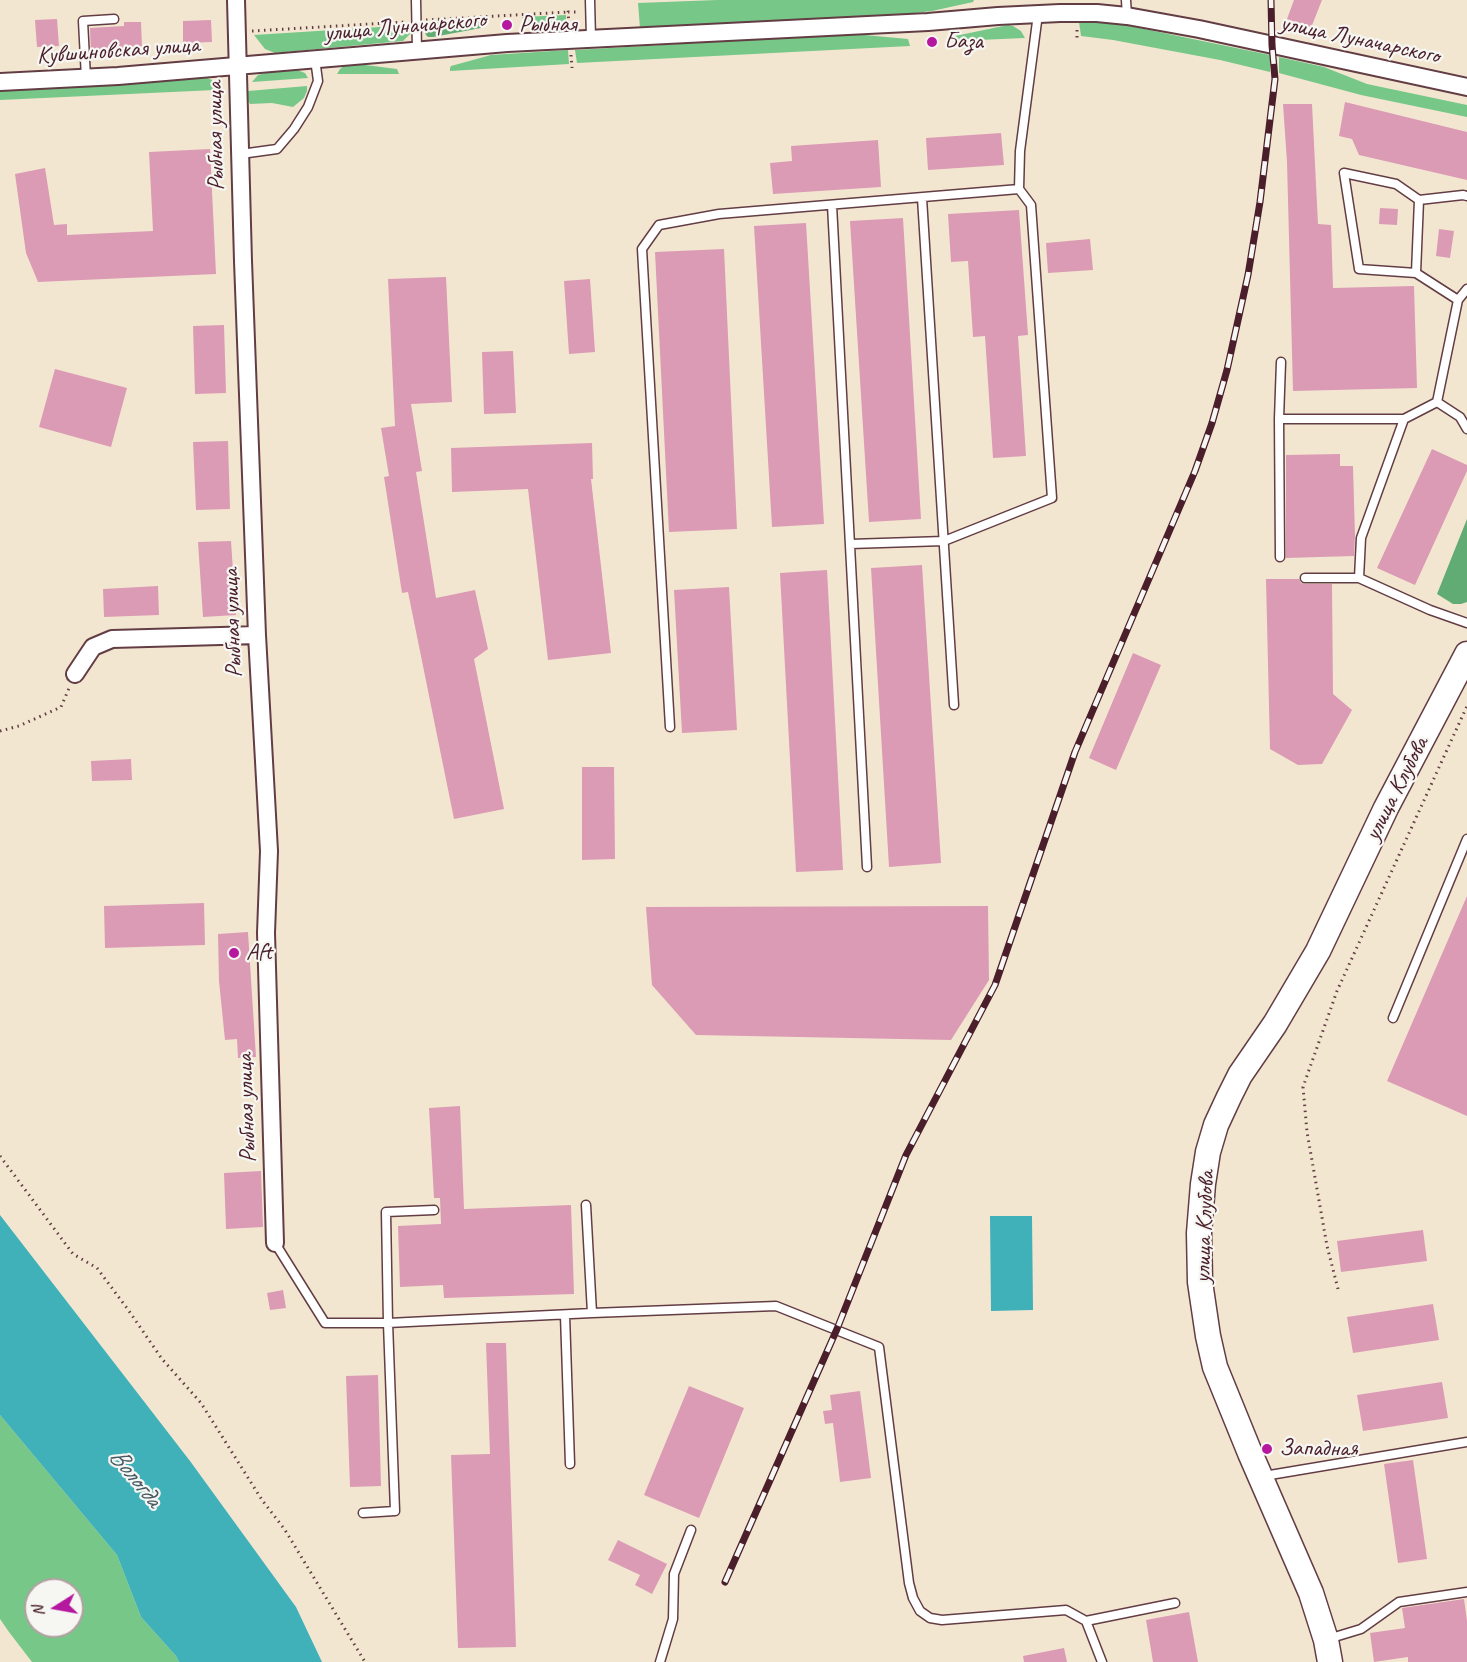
<!DOCTYPE html>
<meta charset="utf-8">
<style>
body{margin:0}
#map{position:relative;width:1467px;height:1662px;overflow:hidden;background:#f3e6d1;font-family:Caveat,sans-serif}
canvas{display:block}
.north{position:absolute;left:24px;top:1578px;width:60px;height:60px;box-sizing:border-box;background:#f6f6f2;border:2px solid #b1a0a2;border-radius:50%;rotate:259deg;font-size:16px;font-weight:700;line-height:24px;text-align:center;color:#4a1f2b}
.north::after{content:'';display:block;margin:auto;width:21px;height:27px;background:#b5179e;clip-path:polygon(50% 0,100% 100%,50% 72%,0 100%)}
</style>
<div id="map">
<canvas width="1467" height="1662"></canvas>
<div class="north">N</div>
</div>
<script>
const c = document.querySelector('canvas').getContext('2d');
c.lineJoin = 'round';
function paint(path, color) { c.fillStyle = color; c.fill(path, 'evenodd'); }
const shape = rows => new Path2D(rows.map(r => 'M' + r).join(''));
function strokePath(path, color, width, dash) { c.strokeStyle = color; c.lineWidth = width; c.lineCap = dash ? 'butt' : 'round'; c.setLineDash(dash || []); c.stroke(path); }
function label(font, color, halo, rows, align = 'center') {
  c.font = font + ' Caveat,sans-serif'; c.lineWidth = 4.5; c.setLineDash([]); c.textBaseline = 'middle'; c.strokeStyle = halo; c.fillStyle = color; for (const [text, x, y, turn = 0] of rows) {
    c.save(); c.translate(x, y); c.rotate((+turn || 0) * Math.PI / 180); c.textAlign = isNaN(turn) ? turn : align; if (halo) c.strokeText(text, 0, 0); c.fillText(text, 0, 0); c.restore();
  }
}
paint(shape([
 [717,0,974,0,973,2,932,11,907,14,640,28,638,3],
 [566,15,566,29,558,30,531,26,525,23,522,17],
 [1079,22,1102,22,1125,25,1270,55,1270,72,1220,60,1113,40,1081,36],
 [412,25,411,33,403,41,275,53,265,49,254,35],
 [1008,25,1013,26,1021,31,1025,38,956,41,955,36],
 [854,34,908,39,910,46,577,63,575,50],
 [568,50,569,64,450,71,450,68,451,66,491,55],
 [1279,57,1324,67,1367,84,1467,105,1467,117,1361,95,1279,73],
 [357,64,397,69,399,74,337,74,340,69,345,65],
 [293,70,297,70,305,73,308,78,252,82,258,75,265,73],
 [207,78,212,80,215,90,0,100,0,91,105,86],
 [307,86,307,91,304,98,293,107,272,103,250,104,247,99,248,91],
 [0,1415,117,1555,141,1617,176,1656,179,1662,32,1662,9,1632,0,1619],
 [36,1590,72,1590,72,1626,36,1626]
]), '#77c788');
paint(shape([
 [481,21,481,28,433,37,428,37,426,35,422,23],
 [1467,519,1467,602,1461,604,1453,604,1437,594]
]), '#61ac74');
paint(shape([
 [0,1215,190,1461,296,1607,322,1662,179,1662,176,1656,141,1617,117,1555,0,1415],
 [990,1216,1032,1216,1033,1310,991,1311]
]), '#40b1b9');
paint(shape([
 [1294,0,1322,0,1311,28,1287,19],
 [57,19,59,46,37,47,35,20],
 [211,20,212,42,183,43,183,21],
 [124,22,141,22,142,47,121,48,122,53,91,55,90,28,124,26],
 [1345,102,1467,132,1467,180,1359,155,1352,139,1339,136],
 [1283,104,1312,104,1318,224,1331,225,1333,288,1414,286,1417,388,1293,391,1287,162],
 [1001,133,1004,165,928,170,926,138],
 [878,140,881,187,773,194,770,163,792,161,791,146],
 [210,149,216,274,38,282,26,253,15,174,45,168,54,225,67,224,67,235,153,231,149,152],
 [1380,208,1398,209,1397,225,1379,224],
 [1019,210,1028,335,1018,336,1026,456,993,458,985,336,973,337,968,261,951,262,948,214],
 [903,218,921,519,869,522,850,221],
 [806,223,824,524,772,527,754,226],
 [1439,229,1454,231,1450,258,1436,256],
 [1090,239,1093,270,1048,273,1046,243],
 [724,249,737,529,669,532,655,252],
 [446,277,452,402,411,404,422,471,416,472,436,598,475,590,488,649,474,659,504,809,454,819,408,592,402,593,384,477,389,476,381,428,395,426,388,279],
 [590,279,595,352,569,354,564,281],
 [224,325,226,393,195,394,193,326],
 [513,351,516,413,484,414,482,352],
 [55,369,127,388,111,447,39,427],
 [228,441,230,509,196,510,193,442],
 [592,443,593,479,591,479,611,653,548,660,528,489,452,492,451,448],
 [1432,449,1467,465,1467,471,1415,585,1377,568],
 [1340,454,1340,466,1353,466,1355,536,1354,556,1286,558,1286,455],
 [231,541,236,615,203,617,198,542],
 [922,565,941,863,889,867,871,568],
 [827,570,843,870,796,872,780,573],
 [1266,579,1299,579,1301,583,1305,584,1332,584,1333,694,1352,710,1322,764,1298,765,1270,749],
 [158,586,159,615,104,617,103,589],
 [729,587,737,730,682,733,674,590],
 [1133,653,1161,665,1116,770,1089,758],
 [131,759,132,780,92,781,91,761],
 [582,767,614,767,615,859,582,860],
 [1467,896,1467,1116,1387,1081],
 [204,903,205,945,105,948,104,906],
 [988,906,989,980,951,1040,696,1035,652,985,646,907],
 [248,932,256,1057,238,1058,237,1039,225,1040,219,981,218,934],
 [460,1106,464,1209,571,1205,574,1294,444,1298,443,1285,400,1287,398,1226,441,1224,440,1198,434,1198,429,1108],
 [261,1171,263,1227,226,1229,224,1173],
 [1423,1230,1427,1261,1341,1272,1337,1241],
 [283,1290,286,1308,270,1310,267,1293],
 [1433,1304,1439,1340,1353,1353,1347,1317],
 [486,1343,506,1343,516,1647,458,1648,451,1455,490,1454],
 [378,1375,381,1486,350,1487,346,1376],
 [1442,1382,1448,1418,1363,1431,1357,1395],
 [689,1386,744,1408,699,1518,644,1495],
 [860,1391,871,1478,840,1482,833,1423,825,1424,823,1411,832,1410,830,1395],
 [1413,1460,1427,1559,1398,1563,1384,1464],
 [618,1540,667,1564,652,1594,635,1585,640,1575,608,1560],
 [1464,1599,1467,1621,1467,1662,1408,1662,1408,1657,1374,1662,1370,1633,1405,1628,1402,1608],
 [1189,1612,1198,1662,1153,1662,1146,1620],
 [1064,1648,1067,1662,1024,1662,1023,1656]
]), '#db9bb4');
const service = shape([
 [416,0,417,49],
 [590,0,591,38],
 [1126,0,1127,16],
 [86,78,83,21,114,19],
 [241,154,277,149,294,129,308,107,318,81,315,59],
 [922,198,954,705],
 [832,205,867,867],
 [1416,273,1359,269,1344,173,1396,184,1419,200],
 [1467,289,1458,300,1437,402,1460,417,1467,429],
 [1458,300,1416,273,1419,200,1463,195,1467,196],
 [1437,402,1404,419,1361,538,1359,578,1430,610,1467,623],
 [1279,419,1404,419],
 [850,544,944,541,1052,498,1031,205,1019,189],
 [1280,557,1279,419,1281,362],
 [1305,578,1359,578],
 [670,727,642,249,659,225,719,214,1019,189,1020,151,1038,14],
 [1393,1018,1467,839],
 [586,1205,592,1313],
 [275,1243,325,1323,388,1323,592,1313,776,1306,879,1347,909,1583,913,1598,920,1611,930,1618,942,1620,1066,1610,1086,1621,1102,1662],
 [565,1315,570,1464],
 [1264,1476,1467,1442],
 [363,1513,395,1511,388,1323,386,1212,434,1210],
 [1086,1621,1175,1603],
 [1328,1639,1361,1629,1399,1602,1467,1592],
 [660,1662,673,1619,674,1574,691,1530]
]);
const minor = shape([
 [236,0,243,261,257,635,269,851,266,933,275,1243],
 [0,82,118,76,507,43,928,22,998,16,1060,13,1097,13,1127,16,1199,29,1467,87],
 [75,674,93,647,112,639,257,635]
]);
const secondary = shape([
 [1330,1662,1326,1640,1311,1593,1250,1453,1215,1367,1208,1336,1200,1282,1199,1233,1203,1184,1208,1152,1216,1125,1229,1097,1240,1075,1275,1024,1318,951,1386,808,1467,654]
]);
strokePath(service, '#633d44', 11);
strokePath(minor, '#633d44', 20);
strokePath(secondary, '#633d44', 27);
strokePath(shape([
 [426,20,568,12],
 [569,24,568,12,580,12],
 [1077,30,1077,40],
 [252,31,405,22],
 [571,55,572,68],
 [0,731,19,726,61,707,70,686],
 [0,1156,73,1254,97,1268,129,1311,162,1359,201,1403,262,1500,285,1530,365,1662],
 [1338,1289,1327,1246,1307,1132,1303,1087,1337,991,1467,706]
]), '#633d44', 3, [1.5, 4.5]);
strokePath(service, '#fff', 8);
strokePath(minor, '#fff', 16);
strokePath(secondary, '#fff', 24);
const rail = shape([
 [725,1582,837,1329,906,1155,995,985,1075,752,1195,471,1212,423,1227,370,1248,275,1260,202,1275,79,1272,45,1271,0]
]);
strokePath(rail, '#4a1f2b', 7);
strokePath(rail, '#f6f6f2', 4.5, [14]);
for (const [x, y, r, color] of [
 [507,25,6,"#b5179e"],
 [932,42,6,"#b5179e"],
 [234,953,6,"#b5179e"],
 [1267,1449,6,"#b5179e"]
]) { const dot = new Path2D(); dot.arc(x, y, r, 0, 2 * Math.PI); c.fillStyle = color; c.fill(dot); strokePath(dot, '#f6f6f2', 2); }
label('24px', '#4a1f2b', '#f6f6f2', [
 ["Рыбная",519,25],
 ["База",944,42],
 ["Aft",246,953],
 ["Западная",1279,1449]
], 'left');
label('24px', '#4a1f2b', '#f6f6f2', [
 ["улица Луначарского",405,27,-5],
 ["улица Луначарского",1360,40,12],
 ["Кувшиновская улица",118,51,-4],
 ["Рыбная улица",216,136,-91],
 ["Рыбная улица",233,623,-92],
 ["улица Клубова",1397,789,-63],
 ["Рыбная улица",247,1108,-92],
 ["улица Клубова",1205,1227,-88]
]);
label('italic 26px', '#465964', '#f6f6f2', [
 ["Вологда",135,1478,51]
]);
</script>
